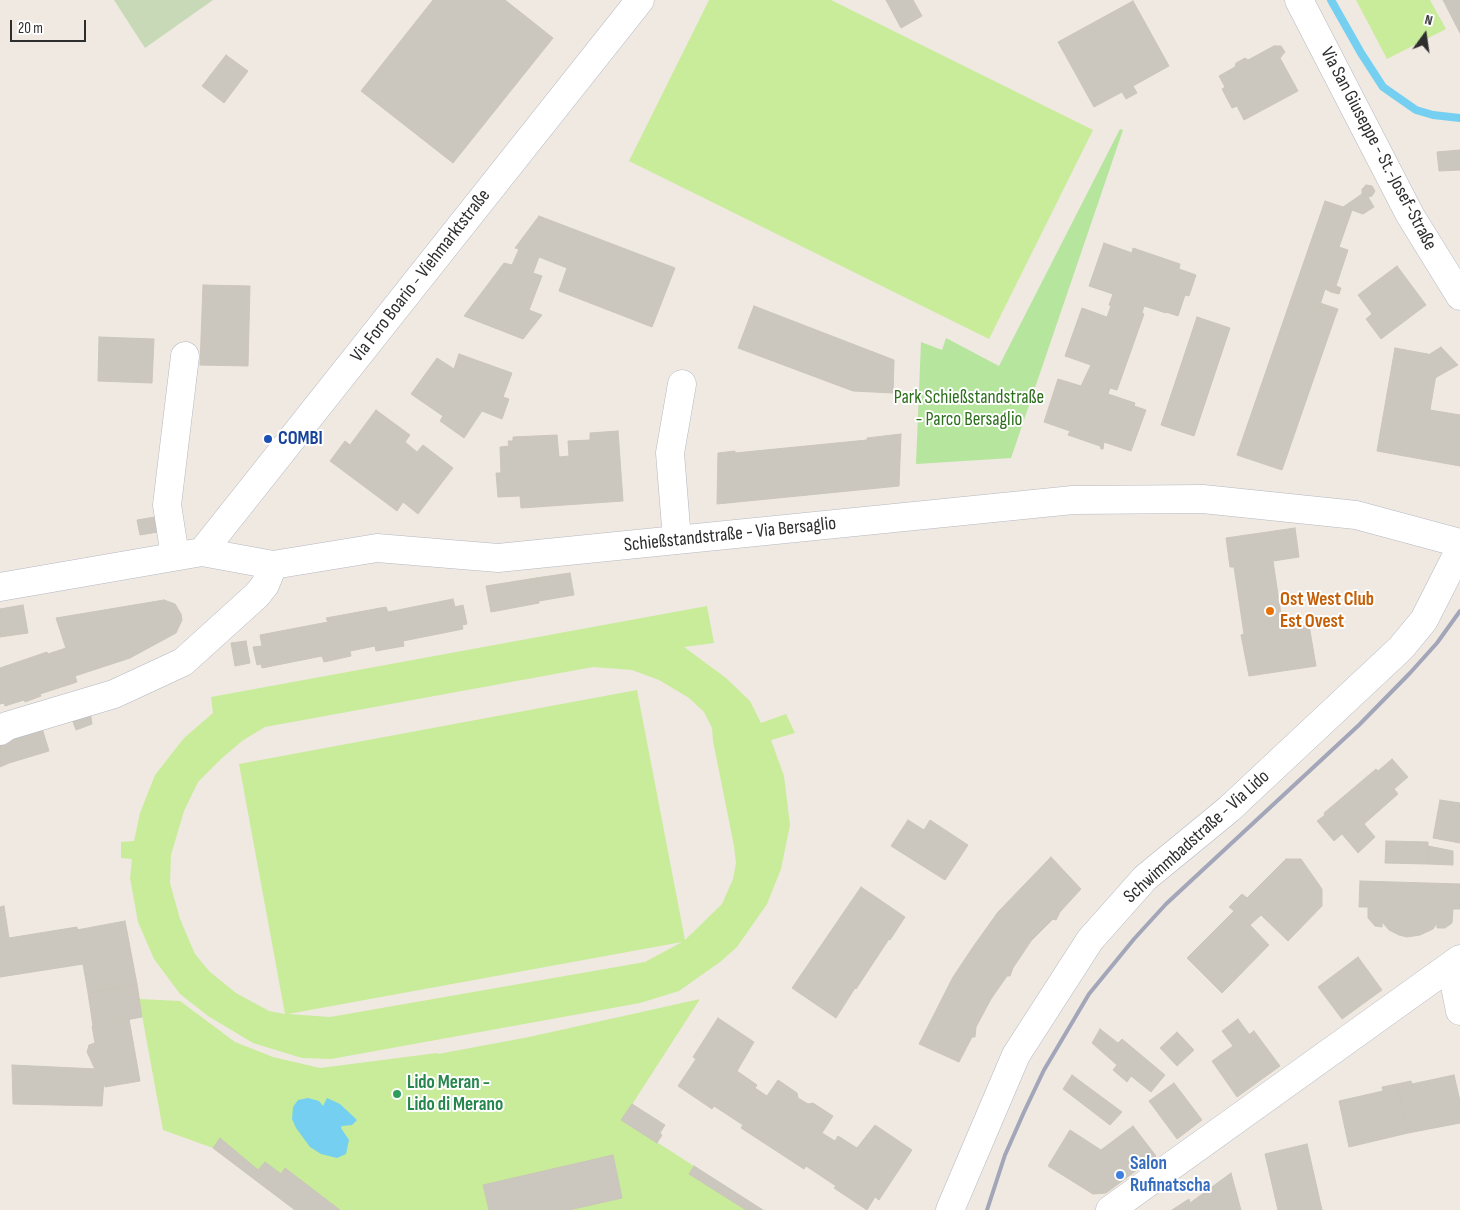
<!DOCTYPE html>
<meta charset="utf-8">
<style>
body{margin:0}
#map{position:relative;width:1460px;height:1210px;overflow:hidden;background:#efe9e1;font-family:"Sofia Sans Condensed",sans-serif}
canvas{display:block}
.north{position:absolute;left:1400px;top:10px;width:50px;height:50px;-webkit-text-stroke:4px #fff;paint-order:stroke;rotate:14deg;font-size:14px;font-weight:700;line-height:20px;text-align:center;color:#2e2e2e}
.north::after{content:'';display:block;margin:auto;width:18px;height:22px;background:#2e2e2e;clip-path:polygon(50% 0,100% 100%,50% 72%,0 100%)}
.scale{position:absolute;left:10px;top:20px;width:76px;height:22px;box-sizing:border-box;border:2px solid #2e2e2e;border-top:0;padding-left:6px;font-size:15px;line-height:18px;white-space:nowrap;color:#2e2e2e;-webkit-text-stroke:4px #fff;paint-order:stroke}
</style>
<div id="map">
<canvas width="1460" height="1210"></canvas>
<div class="north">N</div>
<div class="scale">20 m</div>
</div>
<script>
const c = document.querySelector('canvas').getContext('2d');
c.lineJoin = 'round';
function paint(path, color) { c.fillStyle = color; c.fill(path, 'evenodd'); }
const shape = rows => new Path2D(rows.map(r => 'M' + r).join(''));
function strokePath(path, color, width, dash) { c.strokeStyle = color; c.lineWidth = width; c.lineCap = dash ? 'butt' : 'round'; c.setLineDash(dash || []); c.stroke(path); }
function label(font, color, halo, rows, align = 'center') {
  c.font = font + ' "Sofia Sans Condensed",sans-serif'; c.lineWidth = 4; c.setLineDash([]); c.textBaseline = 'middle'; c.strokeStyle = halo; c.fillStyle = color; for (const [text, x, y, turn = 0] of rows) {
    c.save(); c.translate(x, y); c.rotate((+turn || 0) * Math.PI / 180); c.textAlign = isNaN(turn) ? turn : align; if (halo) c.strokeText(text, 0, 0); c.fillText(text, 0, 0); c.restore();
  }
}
paint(shape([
 [1120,129,1123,130,1011,458,916,464,921,342,942,350,946,338,999,366]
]), '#b6e59e');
paint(shape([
 [114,0,213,0,145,48]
]), '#c8d9b8');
paint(shape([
 [709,0,831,0,1093,130,989,339,629,161],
 [1356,0,1430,0,1446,29,1387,59],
 [707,606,714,643,684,647,726,678,750,701,761,723,786,714,795,733,771,740,784,776,790,825,781,869,767,904,737,947,720,962,679,991,640,1003,331,1059,302,1058,253,1043,208,1016,180,994,154,959,138,922,130,878,132,859,121,858,121,842,134,841,140,813,155,775,184,738,213,713,211,697],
 [593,667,632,670,659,680,689,698,704,712,712,728,713,741,734,846,736,863,733,879,722,904,685,940,637,690,239,764,285,1014,269,1011,236,993,209,971,195,954,180,919,170,883,171,855,184,811,198,782,221,759,242,741,265,727],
 [682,942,645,962,330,1017,288,1014],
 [139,999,180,1001,235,1042,273,1057,320,1068,437,1053,438,1054,529,1037,700,999,622,1120,694,1166,690,1174,746,1210,295,1210,213,1148,163,1130]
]), '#c9ec9a');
paint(shape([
 [308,1098,319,1101,323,1106,327,1098,340,1104,357,1120,352,1125,342,1126,341,1128,349,1140,346,1154,337,1158,321,1154,310,1147,296,1128,292,1119,293,1107,298,1100]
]), '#75cff0');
strokePath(shape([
 [1331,0,1361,53,1383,87,1416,110,1433,115,1460,118]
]), '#75cff0', 8);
const building = shape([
 [433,0,505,0,553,38,453,163,361,91,433,0],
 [886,0,913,0,922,16,901,28,886,0],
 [1443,0,1460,0,1460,33,1443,0],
 [1133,1,1169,66,1133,86,1137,93,1126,99,1122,92,1094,107,1058,42,1133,1],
 [1274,46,1281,46,1285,52,1280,58,1298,91,1244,120,1237,106,1232,108,1222,89,1225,87,1219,76,1235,67,1236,63,1245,58,1248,60,1274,46],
 [226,55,248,71,224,103,202,86,226,55],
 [1460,150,1460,170,1439,171,1437,152,1460,150],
 [1366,185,1372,186,1375,191,1372,196,1368,197,1374,207,1363,214,1343,207,1362,194,1362,189,1366,185],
 [1325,201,1352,210,1339,247,1348,250,1336,286,1334,285,1331,292,1325,289,1318,311,1290,302,1325,201],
 [539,216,675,268,652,327,559,291,567,268,539,257,533,273,542,276,529,310,542,315,523,339,464,316,504,263,512,265,519,249,515,248,539,216],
 [1104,243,1132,253,1133,248,1180,264,1179,269,1196,275,1189,296,1185,295,1178,316,1166,312,1166,313,1144,306,1142,313,1144,314,1117,390,1110,388,1108,394,1135,403,1134,406,1146,410,1131,451,1104,442,1103,449,1101,449,1100,446,1068,435,1070,431,1044,422,1058,379,1081,386,1091,365,1065,356,1082,308,1107,317,1111,306,1109,305,1113,294,1089,286,1104,243],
 [1397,266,1426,305,1381,339,1366,319,1372,314,1358,295,1397,266],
 [203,285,250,286,248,366,200,365,203,285],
 [1334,285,1341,288,1339,294,1331,292,1334,285],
 [1290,302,1335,317,1282,470,1237,455,1290,302],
 [1320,303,1338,309,1335,317,1318,311,1320,303],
 [754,306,894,360,893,393,853,391,738,348,754,306],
 [1197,317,1230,328,1194,436,1161,425,1197,317],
 [99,337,154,339,152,383,98,381,99,337],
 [1441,347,1458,365,1435,378,1438,363,1433,355,1430,354,1441,347],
 [1395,348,1433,355,1438,363,1430,410,1460,415,1460,466,1377,451,1395,348],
 [459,354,512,373,503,397,509,399,502,419,482,411,464,438,440,421,443,416,411,394,437,358,454,369,459,354],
 [376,410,410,435,405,442,417,452,423,445,453,468,418,514,403,502,397,511,330,461,345,441,350,445,376,410],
 [618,431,623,501,521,508,520,496,498,497,496,473,501,473,500,447,509,446,508,441,513,441,513,437,557,435,559,457,569,456,568,441,590,440,590,433,618,431],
 [901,434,899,486,717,504,718,453,735,451,735,453,867,440,867,438,901,434],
 [155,517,158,532,140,535,137,520,155,517],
 [1295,528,1299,557,1273,561,1283,628,1309,625,1316,666,1249,676,1241,635,1244,634,1234,567,1230,567,1226,538,1295,528],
 [570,573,574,595,539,601,536,578,570,573],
 [536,578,539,603,491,612,486,586,536,578],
 [453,599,455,607,463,605,467,624,462,625,463,629,403,641,404,646,376,651,375,646,350,651,351,656,324,662,322,656,262,668,261,664,257,665,253,647,262,646,260,635,328,622,326,618,386,607,388,612,453,599],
 [164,600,175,604,181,614,182,620,176,633,130,658,75,676,56,618,164,600],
 [23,605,28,633,0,637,0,609,23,605],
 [246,641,250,663,235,666,231,643,246,641],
 [66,648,77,682,40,694,41,696,25,702,24,700,5,706,4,703,0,704,0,668,47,652,48,654,66,648],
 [90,711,92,724,76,730,71,716,90,711],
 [41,725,49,751,9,763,0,767,0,738,41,725],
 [1392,759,1408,777,1394,789,1398,794,1364,824,1375,837,1358,853,1342,834,1334,841,1317,821,1325,815,1324,813,1376,769,1378,771,1392,759],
 [1440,800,1460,803,1460,843,1433,838,1440,800],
 [908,820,924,830,930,820,968,845,945,880,891,846,908,820],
 [1386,841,1428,842,1428,864,1385,863,1386,841],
 [1428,846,1453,851,1453,865,1428,864,1428,846],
 [1051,857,1081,889,1060,912,1056,920,1053,919,1031,941,1013,968,1010,976,1007,976,991,999,976,1027,975,1037,972,1037,959,1062,919,1044,953,977,973,947,998,912,1051,857],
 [1286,859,1301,859,1322,889,1322,906,1288,941,1261,915,1250,925,1269,945,1222,993,1187,958,1234,911,1229,907,1242,894,1247,898,1286,859],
 [1360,881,1460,884,1460,909,1453,909,1452,923,1445,928,1437,928,1437,923,1433,929,1420,935,1407,937,1399,935,1389,930,1382,922,1382,927,1375,926,1368,918,1368,907,1359,907,1360,881],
 [861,887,905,917,890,940,889,939,856,989,855,988,836,1018,792,988,861,887],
 [4,906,9,938,77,927,83,964,0,977,0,907,4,906],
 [125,921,137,984,88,993,77,930,125,921],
 [1358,957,1382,990,1342,1019,1318,987,1358,957],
 [137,984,142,1017,93,1026,88,993,137,984],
 [718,1018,754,1042,737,1071,757,1085,755,1088,767,1096,778,1080,797,1093,798,1098,808,1104,813,1103,833,1116,822,1133,835,1141,838,1136,857,1148,875,1125,912,1150,879,1200,875,1197,867,1210,834,1188,836,1186,806,1166,804,1169,741,1128,743,1125,714,1106,712,1109,678,1086,696,1059,693,1057,718,1018],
 [129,1019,140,1081,105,1087,104,1081,100,1080,87,1052,89,1045,95,1043,92,1026,129,1019],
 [1238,1019,1249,1034,1233,1046,1222,1031,1238,1019],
 [1100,1029,1118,1043,1122,1039,1165,1075,1151,1092,1131,1076,1127,1082,1113,1070,1117,1065,1092,1043,1100,1029],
 [1254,1031,1280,1066,1237,1097,1212,1061,1254,1031],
 [1177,1032,1194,1050,1177,1066,1160,1048,1177,1032],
 [12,1065,96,1069,100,1080,104,1081,102,1106,13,1104,12,1065],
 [1072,1075,1122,1112,1110,1125,1063,1089,1072,1075],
 [1454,1075,1460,1101,1460,1123,1408,1133,1397,1084,1411,1081,1412,1084,1454,1075],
 [1174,1083,1202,1120,1177,1139,1149,1101,1174,1083],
 [1397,1084,1408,1133,1349,1147,1339,1101,1383,1091,1382,1087,1397,1084],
 [632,1104,665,1125,660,1133,662,1135,657,1143,621,1120,632,1104],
 [1133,1126,1156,1156,1106,1193,1093,1194,1048,1166,1070,1130,1101,1150,1133,1126],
 [220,1138,258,1170,265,1162,281,1174,285,1168,340,1210,295,1210,213,1148,220,1138],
 [1307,1144,1322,1210,1278,1210,1265,1154,1307,1144],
 [613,1155,622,1198,569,1210,489,1210,483,1185,613,1155],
 [694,1166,763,1210,746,1210,689,1174,694,1166],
 [1231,1173,1241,1210,1172,1210,1189,1199,1190,1203,1231,1173]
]);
paint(building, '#cbc7bf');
strokePath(building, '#cbc5ba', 1);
const minor = shape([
 [1299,0,1410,215,1460,296],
 [677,540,670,453,682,384],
 [202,552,640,0],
 [175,556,167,505,185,356],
 [0,587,202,552,273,565,377,548,498,558,1073,500,1203,499,1356,515,1460,543],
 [0,731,7,726,114,694,183,662,257,595,265,585,273,565],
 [1451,966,1460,1011],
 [950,1210,1016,1055,1090,940,1145,878,1229,809,1401,648,1424,620,1460,549],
 [1110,1210,1460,959]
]);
strokePath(minor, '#b4b7c1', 29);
strokePath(minor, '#fff', 28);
strokePath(shape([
 [987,1210,1005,1155,1024,1112,1044,1070,1089,994,1134,939,1166,904,1359,725,1410,673,1437,643,1460,611]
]), '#a3a6b8', 4);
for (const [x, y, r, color] of [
 [268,439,5,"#1a4fb4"],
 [1270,611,5,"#e8710a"],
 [397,1094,5,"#2e9e5b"],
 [1120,1175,5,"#3f7fe0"]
]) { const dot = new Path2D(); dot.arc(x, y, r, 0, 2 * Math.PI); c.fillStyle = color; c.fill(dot); strokePath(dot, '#fff', 2); }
label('19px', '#2e2e2e', '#fff', [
 ["Via San Giuseppe - St.-Josef-Straße",1378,149,62],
 ["Via Foro Boario - Viehmarktstraße",421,276,-52],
 ["Schießstandstraße - Via Bersaglio",730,535,-6],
 ["Schwimmbadstraße - Via Lido",1197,837,-42]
]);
label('19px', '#2c6e1b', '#fff', [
 ["Park Schießstandstraße",969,398],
 ["- Parco Bersaglio",969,420]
]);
label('bold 19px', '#164399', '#fff', [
 ["COMBI",278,439]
], 'left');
label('bold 19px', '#c56008', '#fff', [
 ["Ost West Club",1280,600],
 ["Est Ovest",1280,622]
], 'left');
label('bold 19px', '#27864d', '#fff', [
 ["Lido Meran -",407,1083],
 ["Lido di Merano",407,1105]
], 'left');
label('bold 19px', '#366cbe', '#fff', [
 ["Salon",1130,1164],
 ["Rufinatscha",1130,1186]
], 'left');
</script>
